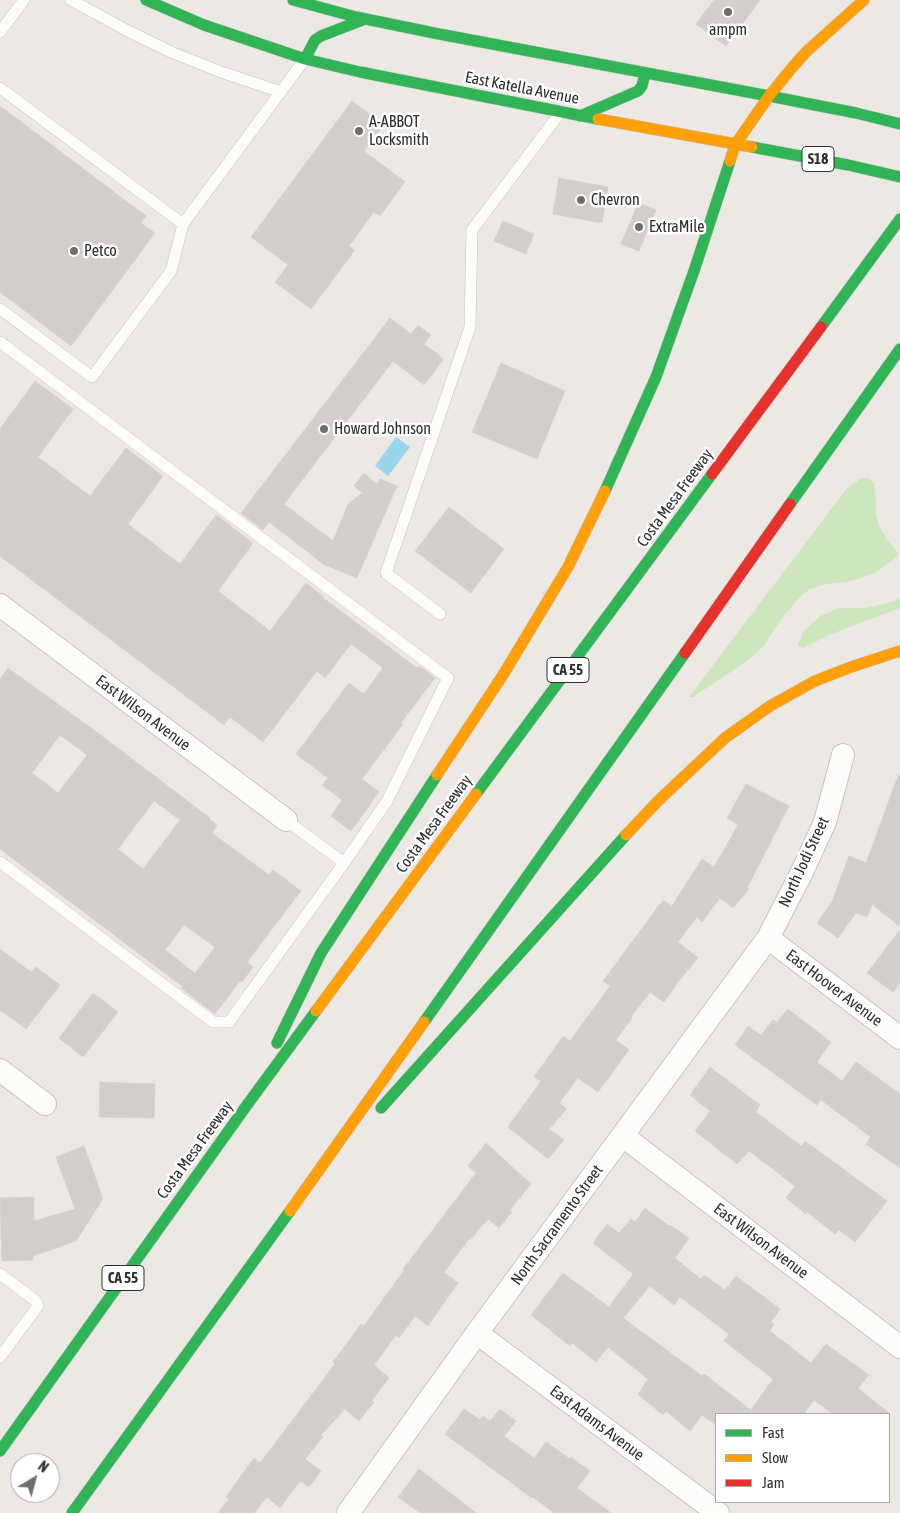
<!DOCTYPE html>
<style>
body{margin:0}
#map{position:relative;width:900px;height:1513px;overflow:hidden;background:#ece8e4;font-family:"Asap Condensed",sans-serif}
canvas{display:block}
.legend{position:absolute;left:715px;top:1413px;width:175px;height:90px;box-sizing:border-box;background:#fff;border:1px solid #ababab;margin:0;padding:6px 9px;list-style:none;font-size:15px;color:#2e2e2e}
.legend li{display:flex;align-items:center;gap:10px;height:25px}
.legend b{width:25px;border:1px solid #ababab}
.north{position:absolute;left:10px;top:1453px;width:50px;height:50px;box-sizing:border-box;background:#fff;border:1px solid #ababab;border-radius:50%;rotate:37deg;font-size:14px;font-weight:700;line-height:20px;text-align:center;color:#2e2e2e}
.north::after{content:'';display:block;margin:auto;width:18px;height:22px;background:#706f6e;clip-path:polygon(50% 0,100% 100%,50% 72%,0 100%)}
</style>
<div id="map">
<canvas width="900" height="1513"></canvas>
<ul class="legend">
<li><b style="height:6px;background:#30b455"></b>Fast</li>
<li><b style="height:6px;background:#ff9f0a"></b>Slow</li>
<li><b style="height:6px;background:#e5322d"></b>Jam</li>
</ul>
<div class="north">N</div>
</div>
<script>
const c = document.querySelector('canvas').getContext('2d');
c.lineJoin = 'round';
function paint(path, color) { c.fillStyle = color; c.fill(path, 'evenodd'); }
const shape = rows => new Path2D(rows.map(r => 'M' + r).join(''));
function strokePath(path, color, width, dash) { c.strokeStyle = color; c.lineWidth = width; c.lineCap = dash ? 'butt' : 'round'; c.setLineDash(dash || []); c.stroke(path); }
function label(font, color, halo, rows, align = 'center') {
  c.font = font + ' "Asap Condensed",sans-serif'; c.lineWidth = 5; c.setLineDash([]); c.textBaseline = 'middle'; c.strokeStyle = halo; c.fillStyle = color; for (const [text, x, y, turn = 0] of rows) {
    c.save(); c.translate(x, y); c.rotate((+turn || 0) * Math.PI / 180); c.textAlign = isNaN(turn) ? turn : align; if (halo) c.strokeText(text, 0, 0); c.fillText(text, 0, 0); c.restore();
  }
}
paint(shape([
 [862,478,868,478,874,483,876,500,876,513,879,526,887,539,897,552,898,556,875,573,852,581,827,584,810,589,802,595,784,615,763,647,743,664,693,697,689,697,847,488],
 [900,598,900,608,829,635,803,648,798,645,803,632,820,616,839,608,865,608,892,602]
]), '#cee6be');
paint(shape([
 [396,437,410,447,388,476,375,466]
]), '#99d6ec');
const building = shape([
 [714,0,760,0,726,46,696,24,714,0],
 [352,101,384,125,364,151,405,182,380,216,374,212,349,246,355,250,311,309,275,282,288,265,251,237,352,101],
 [0,106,146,216,141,223,155,233,71,346,0,292,0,106],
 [559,178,608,187,602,223,553,214,559,178],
 [638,203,656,210,639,251,621,244,638,203],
 [503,221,534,234,526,254,494,241,503,221],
 [390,318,411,334,418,325,431,335,424,344,444,359,424,385,393,361,284,504,333,541,348,504,362,493,354,486,364,473,377,484,380,479,397,486,357,578,323,564,269,522,263,530,241,513,390,318],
 [501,363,565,391,537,459,472,432,501,363],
 [35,381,73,409,38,457,90,496,126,448,163,476,128,524,180,564,216,515,231,526,253,543,218,591,270,631,306,583,323,596,322,597,417,668,419,666,435,678,401,723,403,724,362,779,379,792,351,831,331,816,342,800,322,785,328,778,296,754,349,683,364,694,383,668,351,644,325,678,317,671,263,742,230,717,224,725,0,556,0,429,35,381],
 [449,507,504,549,471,593,415,551,449,507],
 [8,668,98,733,210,818,209,819,217,825,212,833,269,875,273,870,301,891,247,962,253,967,242,982,240,981,215,1014,181,988,182,986,0,849,0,679,8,668],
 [60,735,87,755,58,793,32,773,60,735],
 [154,801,180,820,143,869,118,849,154,801],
 [184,925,215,947,195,973,165,950,184,925],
 [898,776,900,776,900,927,872,904,867,917,856,913,838,938,817,923,832,902,849,856,866,863,898,776],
 [746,784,789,806,747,888,749,889,733,908,720,898,702,922,697,917,678,942,698,958,678,982,664,1002,650,992,631,1017,632,1018,616,1040,629,1050,598,1092,578,1078,559,1103,567,1109,549,1129,564,1140,548,1159,508,1127,541,1081,534,1077,563,1036,570,1041,610,986,603,981,663,900,672,906,702,859,714,867,738,825,727,818,746,784],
 [900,930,900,983,893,992,867,973,900,930],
 [0,949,31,972,36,967,60,985,26,1029,0,1010,0,949],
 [93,993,118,1012,83,1057,59,1038,93,993],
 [788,1009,831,1042,817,1062,842,1081,856,1062,900,1094,900,1168,866,1144,871,1137,821,1100,817,1105,735,1045,748,1026,761,1035,773,1020,777,1022,788,1009],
 [710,1067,760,1105,756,1112,801,1146,805,1141,887,1201,855,1242,839,1230,835,1234,807,1212,806,1214,786,1198,795,1186,749,1151,737,1164,695,1131,710,1111,690,1095,710,1067],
 [100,1082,155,1084,154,1118,99,1117,100,1082],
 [486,1143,531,1184,510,1210,512,1212,499,1228,488,1219,470,1240,469,1239,444,1272,458,1283,428,1326,415,1316,399,1338,396,1335,374,1365,389,1378,372,1400,374,1402,359,1421,345,1409,321,1435,323,1437,305,1459,321,1471,309,1487,300,1481,280,1508,267,1497,254,1513,218,1513,229,1499,226,1497,254,1458,260,1463,335,1364,333,1362,361,1324,364,1326,404,1270,403,1269,476,1173,468,1166,486,1143],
 [84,1146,102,1196,102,1200,76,1241,33,1256,33,1260,2,1261,0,1198,34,1197,34,1221,75,1209,56,1157,84,1146],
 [645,1208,669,1226,670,1225,689,1238,675,1258,701,1279,704,1275,725,1290,736,1276,780,1309,771,1322,774,1324,770,1331,811,1363,826,1344,869,1375,858,1388,890,1414,833,1414,814,1400,804,1414,716,1414,716,1425,702,1415,690,1431,666,1411,663,1415,638,1394,648,1379,608,1347,596,1362,572,1343,570,1346,531,1315,563,1273,609,1307,633,1274,593,1243,607,1224,619,1233,631,1219,635,1222,645,1208],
 [650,1286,674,1305,680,1297,729,1334,724,1341,773,1379,751,1410,704,1374,702,1376,623,1318,650,1286],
 [464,1409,480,1420,483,1416,490,1421,500,1409,516,1421,504,1436,534,1458,546,1442,570,1459,571,1457,590,1471,577,1488,611,1513,554,1513,533,1497,532,1498,445,1434,464,1409],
 [419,1469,458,1499,476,1513,420,1513,398,1497,419,1469]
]);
paint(building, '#d1cecb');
strokePath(building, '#d7d4d0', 1);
const lane = shape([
 [71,0,126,30,171,52,221,72,281,92],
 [0,32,24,0],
 [0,88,183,224,305,59],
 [0,309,92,377,171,271,183,224],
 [0,342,448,678,387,801,344,863],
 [440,614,386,573,470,327,472,230,560,113],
 [0,862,213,1022,229,1022,344,863,286,820],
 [0,1274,36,1301,38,1306,0,1357]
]);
const street = shape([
 [0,605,286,820],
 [768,938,900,1038],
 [0,1070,45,1104],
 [623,1136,900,1347],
 [477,1333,718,1513],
 [348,1513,477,1333,768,938,801,874,825,822,843,755]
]);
const fast = shape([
 [146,0,204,25,305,59,360,72,598,119],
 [293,0,356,17,439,34,769,96,856,113,900,124],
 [305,59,315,40,321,36,365,19],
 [580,116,638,91,642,86,645,73],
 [752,147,848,165,900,177],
 [821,327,900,219],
 [605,491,656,377,695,268,730,161],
 [790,504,900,349],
 [476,794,712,474],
 [424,1022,685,653],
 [277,1043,321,953,437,775],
 [381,1108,626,835],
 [0,1451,247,1105,316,1011],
 [72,1513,290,1211]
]);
const slow = shape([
 [598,119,752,147],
 [730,161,735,145,769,96,791,69,806,52,864,0],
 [437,775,503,675,568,567,605,491],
 [626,835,658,801,725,738,770,706,815,681,851,667,900,651],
 [316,1011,476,794],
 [290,1211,424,1022]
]);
const jam = shape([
 [712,474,821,327],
 [685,653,790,504]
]);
strokePath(lane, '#c5c4c5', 12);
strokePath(street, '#c5c4c5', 24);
strokePath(fast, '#c6c5c4', 12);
strokePath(slow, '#c6c5c4', 12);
strokePath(jam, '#c6c5c4', 12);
strokePath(lane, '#fcfcfb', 11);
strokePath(street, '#fcfcfb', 22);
strokePath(fast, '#30b455', 11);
strokePath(slow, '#ff9f0a', 11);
strokePath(jam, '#e5322d', 11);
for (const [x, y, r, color] of [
 [728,12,5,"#706f6e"],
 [359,131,5,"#706f6e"],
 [581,200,5,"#706f6e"],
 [639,227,5,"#706f6e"],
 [74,251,5,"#706f6e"],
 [324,429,5,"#706f6e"]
]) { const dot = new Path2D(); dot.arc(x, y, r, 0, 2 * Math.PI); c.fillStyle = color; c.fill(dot); strokePath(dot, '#fff', 2); }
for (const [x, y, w] of [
 [818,159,32],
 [568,670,42],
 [123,1278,42]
]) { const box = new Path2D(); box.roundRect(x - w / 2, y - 12.5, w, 25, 4); c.fillStyle = '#fff'; c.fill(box); strokePath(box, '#2e2e2e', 1); }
label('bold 15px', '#2e2e2e', null, [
 ["S18",818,159],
 ["CA 55",568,670],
 ["CA 55",123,1278]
]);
label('16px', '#2e2e2e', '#fff', [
 ["ampm",728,30,"center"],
 ["A-ABBOT",369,122],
 ["Locksmith",369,140],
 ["Chevron",591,200],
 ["ExtraMile",649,227],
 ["Petco",84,251],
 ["Howard Johnson",334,429]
], 'left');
label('16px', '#2e2e2e', '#fff', [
 ["East Katella Avenue",522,88,11],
 ["Costa Mesa Freeway",675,498,-54],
 ["East Wilson Avenue",143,713,37],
 ["Costa Mesa Freeway",434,824,-54],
 ["North Jodi Street",804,862,-65],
 ["East Hoover Avenue",834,988,37],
 ["Costa Mesa Freeway",195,1150,-54],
 ["North Sacramento Street",557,1225,-54],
 ["East Wilson Avenue",761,1241,37],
 ["East Adams Avenue",597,1423,37]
]);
</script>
